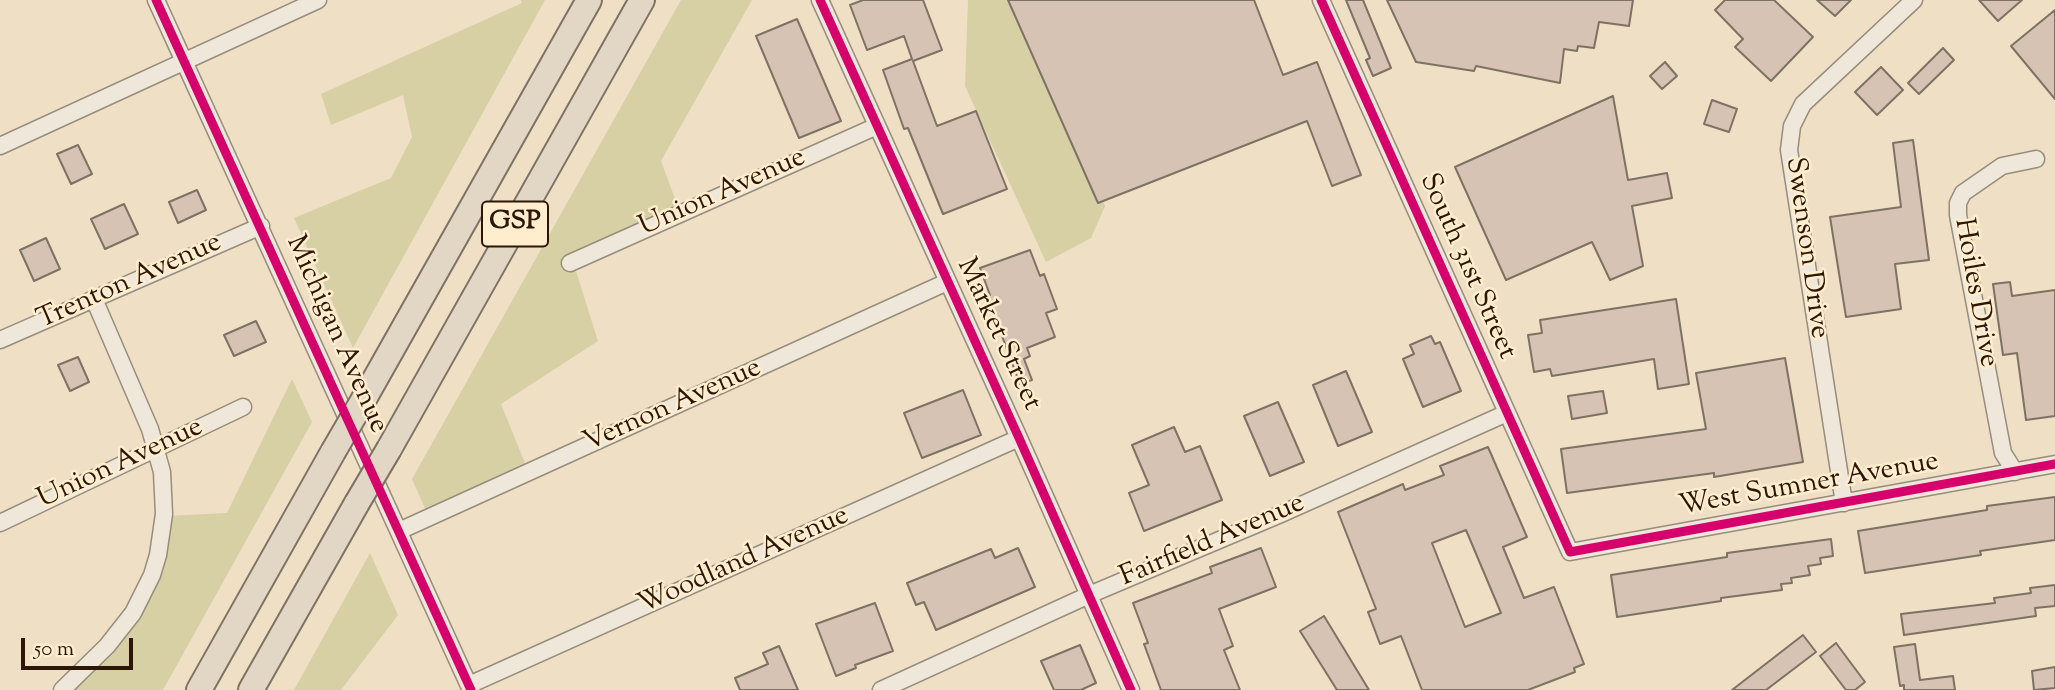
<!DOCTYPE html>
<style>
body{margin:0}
#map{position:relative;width:2055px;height:690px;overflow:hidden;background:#eedfc5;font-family:"Sorts Mill Goudy",serif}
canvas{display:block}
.scale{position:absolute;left:21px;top:638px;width:112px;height:32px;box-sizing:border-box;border:4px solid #2d1605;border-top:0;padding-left:9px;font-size:21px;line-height:24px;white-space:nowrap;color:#2d1605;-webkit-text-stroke:5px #ffedce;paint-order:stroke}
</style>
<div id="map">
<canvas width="2055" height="690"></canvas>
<div class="scale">50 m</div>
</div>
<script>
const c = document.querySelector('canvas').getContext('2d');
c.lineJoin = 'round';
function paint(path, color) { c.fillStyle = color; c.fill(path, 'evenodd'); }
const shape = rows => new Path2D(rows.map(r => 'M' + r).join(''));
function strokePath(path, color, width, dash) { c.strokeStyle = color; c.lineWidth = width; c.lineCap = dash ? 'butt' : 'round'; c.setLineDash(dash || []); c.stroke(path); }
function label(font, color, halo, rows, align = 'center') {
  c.font = font + ' "Sorts Mill Goudy",serif'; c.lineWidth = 5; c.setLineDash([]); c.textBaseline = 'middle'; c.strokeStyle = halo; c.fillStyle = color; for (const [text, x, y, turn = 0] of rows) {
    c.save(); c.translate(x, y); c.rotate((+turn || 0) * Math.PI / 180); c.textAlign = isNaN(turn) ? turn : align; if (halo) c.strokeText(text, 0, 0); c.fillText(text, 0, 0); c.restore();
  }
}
paint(shape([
 [521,0,545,0,353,348,294,218,391,178,412,137,403,95,331,125,321,94,522,3],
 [681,0,752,0,661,161,680,212,575,268,598,341,501,404,529,473,431,522,412,479],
 [968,0,1008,0,1105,206,1091,238,1046,262,965,86],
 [292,379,312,422,163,690,65,690,137,620,166,516,227,513],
 [370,553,398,615,341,690,294,690]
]), '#d7d0a5');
const building = shape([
 [863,0,923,0,942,50,913,61,937,126,976,111,1007,189,943,214,908,128,904,129,883,70,912,59,904,36,867,50,850,5,863,0],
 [1008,0,1254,0,1283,75,1317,62,1361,175,1332,186,1307,121,1098,203,1008,0],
 [1346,0,1363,0,1391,68,1373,76,1366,60,1370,58,1346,0],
 [1387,0,1633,0,1629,26,1599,22,1594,48,1578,46,1577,51,1564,49,1560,83,1476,66,1474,71,1416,62,1387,0],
 [1725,0,1774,0,1813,37,1771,81,1735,47,1743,39,1715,10,1725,0],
 [1817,0,1851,0,1835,16,1817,0],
 [1979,0,2022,0,1998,21,1979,0],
 [2055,10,2055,99,2011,46,2055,10],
 [797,19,841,121,799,138,756,36,797,19],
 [1943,48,1954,60,1919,94,1908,83,1943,48],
 [1665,62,1677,76,1662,89,1650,76,1665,62],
 [1881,67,1903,90,1877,115,1855,92,1881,67],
 [1613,96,1628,180,1667,173,1672,198,1632,206,1643,266,1610,280,1592,242,1506,280,1455,167,1613,96],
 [1712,100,1737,109,1729,132,1704,124,1712,100],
 [1913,140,1929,260,1895,264,1901,309,1846,317,1830,217,1901,207,1893,143,1913,140],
 [78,145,92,174,71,184,57,154,78,145],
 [197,190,206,210,178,223,169,202,197,190],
 [124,204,138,234,105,249,91,219,124,204],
 [46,238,60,269,34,281,20,250,46,238],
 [1030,250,1040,276,1044,274,1057,309,1046,313,1055,337,1027,348,1030,356,1024,359,1032,380,1020,384,987,296,990,295,980,268,1030,250],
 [2010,282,2012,296,2055,290,2055,416,2026,420,2017,353,2003,355,1993,284,2010,282],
 [1676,299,1689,384,1658,389,1654,359,1552,376,1550,369,1534,372,1528,335,1542,333,1540,320,1676,299],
 [256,321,266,342,234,356,224,335,256,321],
 [1431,336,1435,344,1440,342,1461,391,1423,407,1403,359,1414,354,1410,345,1431,336],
 [78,357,89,382,70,391,58,365,78,357],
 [1785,358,1803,462,1714,477,1714,473,1567,493,1561,449,1706,429,1696,373,1785,358],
 [1346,371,1372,432,1338,446,1313,385,1346,371],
 [963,390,981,435,922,458,904,413,963,390],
 [1603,391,1607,413,1572,419,1568,396,1603,391],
 [1278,402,1304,462,1270,476,1244,416,1278,402],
 [1174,427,1185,452,1200,446,1222,500,1144,531,1129,493,1149,485,1132,445,1174,427],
 [1488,447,1527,537,1503,547,1524,598,1554,587,1584,664,1574,668,1575,672,1528,690,1422,690,1401,636,1380,644,1368,612,1376,609,1338,512,1403,484,1405,490,1444,475,1440,466,1488,447],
 [1466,530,1501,613,1465,627,1432,543,1466,530],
 [2055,497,2055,540,1980,551,1981,555,1865,573,1858,531,1987,510,1987,506,2055,497],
 [1831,539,1833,556,1820,558,1821,564,1808,566,1810,575,1791,578,1792,583,1781,584,1782,590,1721,598,1721,601,1617,617,1611,575,1727,557,1727,553,1831,539],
 [1018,548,1035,587,936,630,924,602,916,605,907,583,991,549,995,558,1018,548],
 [1261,548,1276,587,1219,609,1233,646,1224,650,1240,690,1161,690,1144,644,1148,643,1133,603,1212,573,1210,567,1261,548],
 [2055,585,2055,606,2035,608,2036,616,1904,635,1901,614,1995,603,1994,598,2031,593,2030,588,2055,585],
 [875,603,893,651,855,665,856,668,836,676,816,624,875,603],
 [1324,616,1369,690,1337,690,1300,631,1324,616],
 [1803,635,1816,652,1766,690,1732,690,1803,635],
 [1836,643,1865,682,1855,690,1846,690,1820,656,1836,643],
 [1915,644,1920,680,1953,676,1955,690,1904,690,1904,685,1900,686,1894,647,1915,644],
 [1080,645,1096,683,1081,690,1054,690,1041,661,1080,645],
 [779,646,798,690,740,690,735,678,768,664,763,653,779,646],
 [2055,667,2055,688,2034,690,2032,671,2055,667]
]);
paint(building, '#d6c3b3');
strokePath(building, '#7d7263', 2);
const minor = shape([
 [156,0,471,690],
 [820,0,1019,438,1131,690],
 [1321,0,1570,552,2055,464],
 [0,146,318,0],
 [570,263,877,126],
 [0,340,261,226],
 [2015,472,2003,453,1958,215,1958,203,1963,193,2002,166,2036,159],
 [1844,503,1789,150,1792,126,1803,104,1914,0],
 [0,523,243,407],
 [399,531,947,282],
 [469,685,1019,438],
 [62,690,107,646,133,613,152,575,158,555,164,514,162,472,150,429,94,299],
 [881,690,1089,595,1281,514,1507,413]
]);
const highway = shape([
 [365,397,589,0],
 [389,449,642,0],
 [199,690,333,452],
 [251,690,357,503]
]);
strokePath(minor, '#988d7c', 19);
strokePath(highway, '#7d7263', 28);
strokePath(minor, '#efe8da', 16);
strokePath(highway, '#e2d7c5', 24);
const highwayBridge = shape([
 [333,452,365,397],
 [357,503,389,449]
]);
strokePath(highwayBridge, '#7d7263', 28, []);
strokePath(highwayBridge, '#e2d7c5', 24);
strokePath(shape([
 [156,0,471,690],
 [820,0,1019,438,1131,690],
 [1321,0,1570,552,2055,464]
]), '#d6006c', 9);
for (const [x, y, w] of [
 [515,224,66]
]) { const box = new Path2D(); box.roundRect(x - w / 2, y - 22.5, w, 45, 5); c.fillStyle = '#ffedce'; c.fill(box); strokePath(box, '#2d1605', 2); }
label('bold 26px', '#2d1605', null, [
 ["GSP",515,224]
]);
label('28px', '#2d1605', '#ffedce', [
 ["Union Avenue",723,194,-24],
 ["Swenson Drive",1805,248,82],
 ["South 31st Street",1466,267,66],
 ["Trenton Avenue",130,283,-24],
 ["Hoiles Drive",1974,293,80],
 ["Michigan Avenue",335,335,66],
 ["Market Street",997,335,65],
 ["Vernon Avenue",673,407,-24],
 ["Union Avenue",121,465,-25],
 ["West Sumner Avenue",1809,486,-10],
 ["Fairfield Avenue",1213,542,-23],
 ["Woodland Avenue",744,562,-24]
]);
</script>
